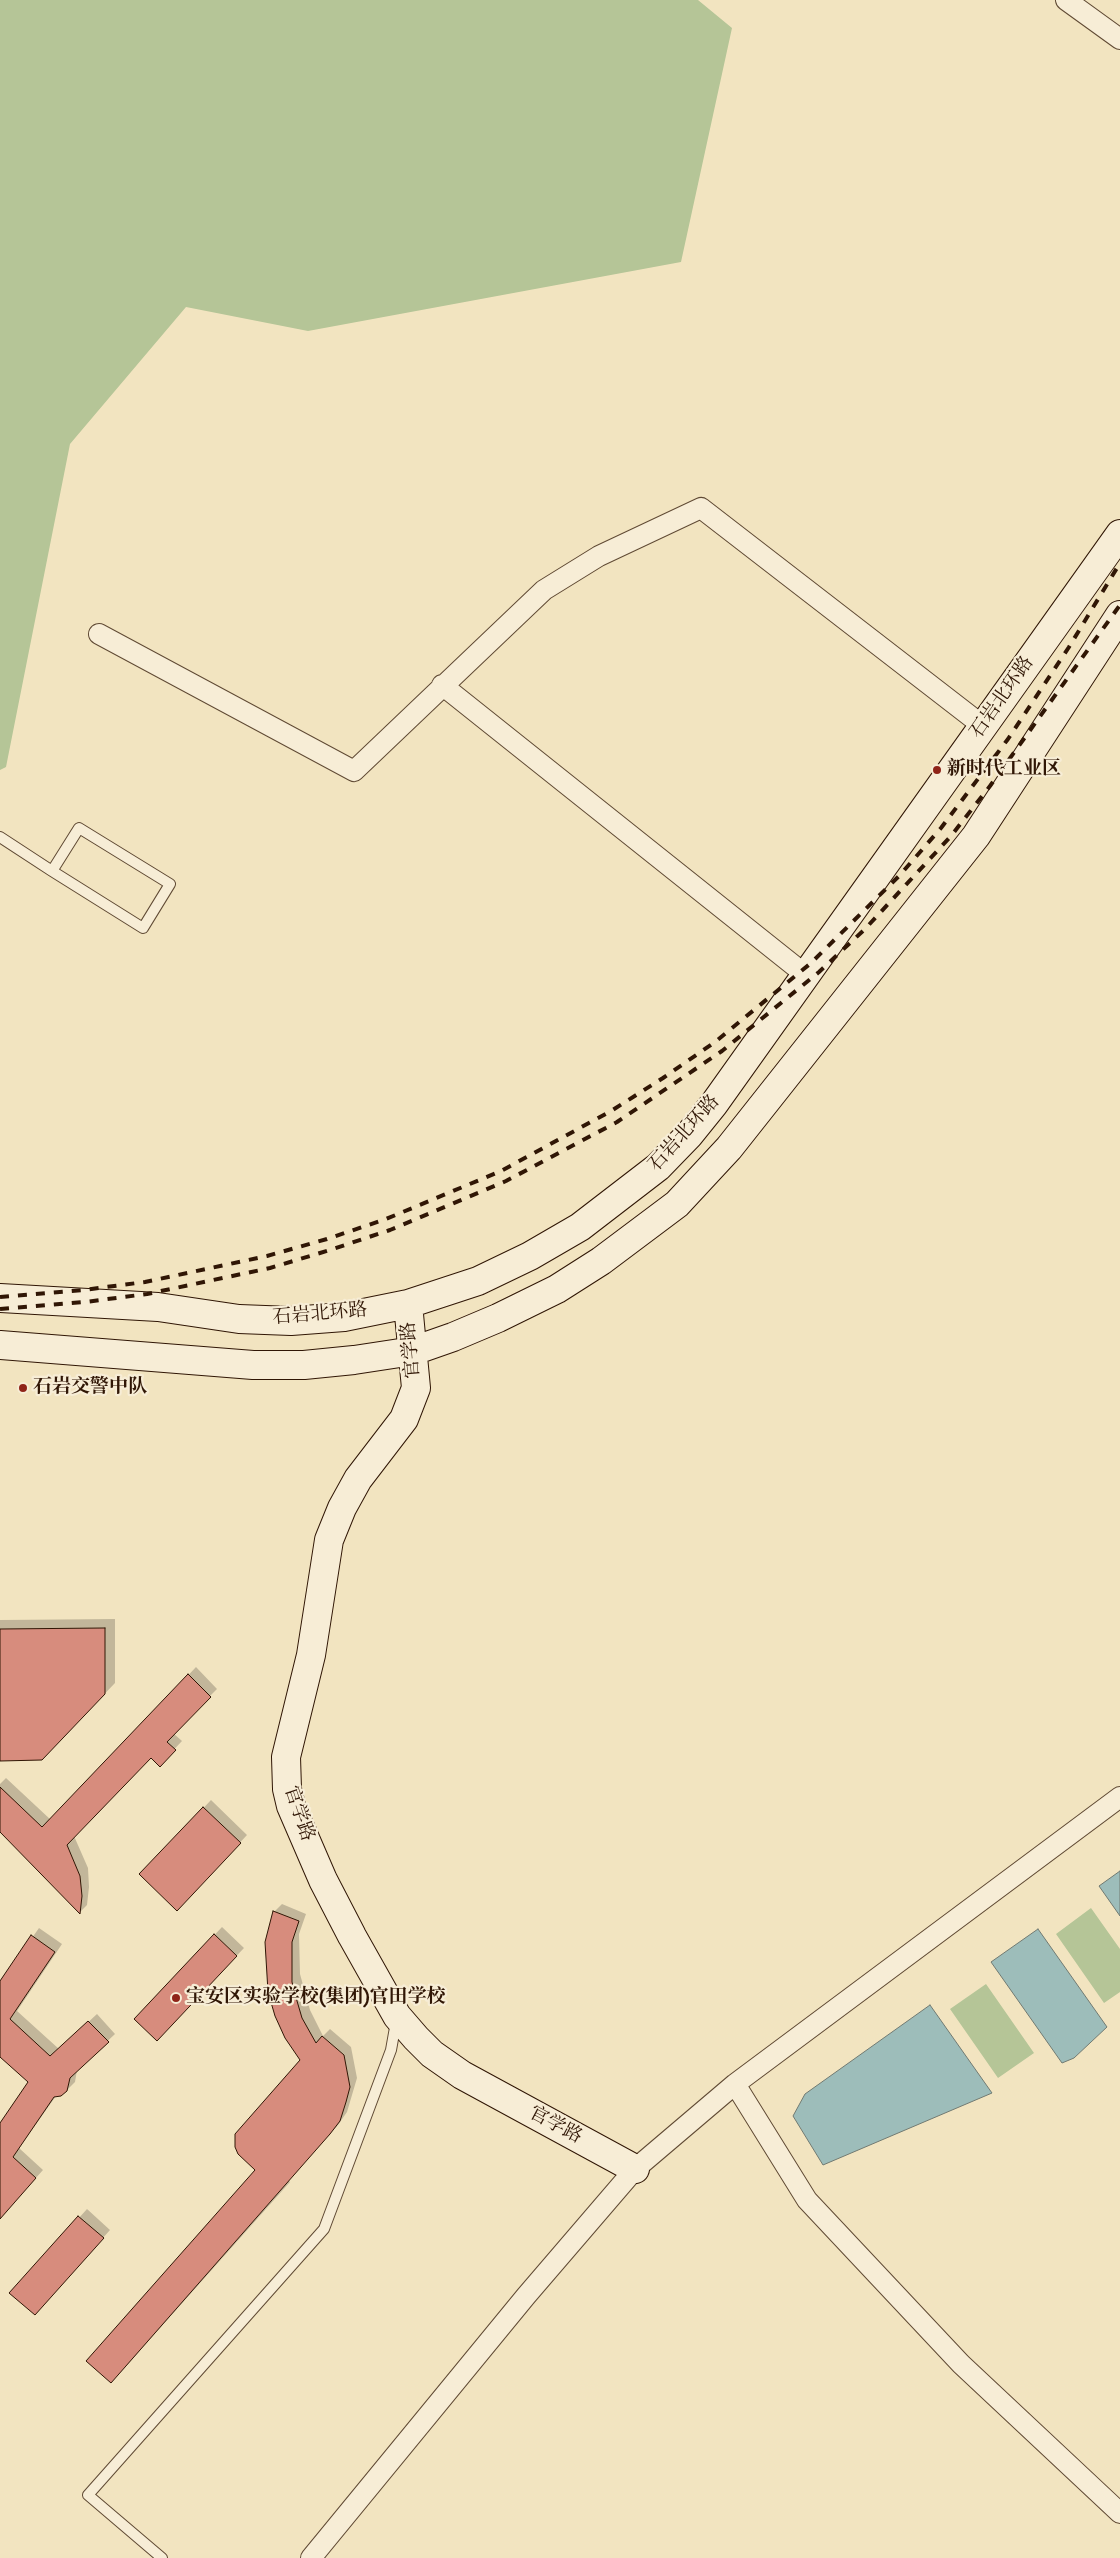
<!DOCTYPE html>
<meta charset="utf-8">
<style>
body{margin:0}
canvas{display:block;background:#f2e4c0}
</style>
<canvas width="1120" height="2558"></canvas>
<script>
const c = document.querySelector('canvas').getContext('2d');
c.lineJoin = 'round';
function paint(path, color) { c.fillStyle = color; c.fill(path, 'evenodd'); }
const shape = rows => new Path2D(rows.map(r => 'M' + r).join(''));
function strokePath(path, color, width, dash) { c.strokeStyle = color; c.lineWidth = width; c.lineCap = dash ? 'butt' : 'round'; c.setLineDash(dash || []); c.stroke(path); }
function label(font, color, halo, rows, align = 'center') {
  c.font = font + ' "IM FELL DW Pica","Noto Serif SC",serif'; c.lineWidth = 4.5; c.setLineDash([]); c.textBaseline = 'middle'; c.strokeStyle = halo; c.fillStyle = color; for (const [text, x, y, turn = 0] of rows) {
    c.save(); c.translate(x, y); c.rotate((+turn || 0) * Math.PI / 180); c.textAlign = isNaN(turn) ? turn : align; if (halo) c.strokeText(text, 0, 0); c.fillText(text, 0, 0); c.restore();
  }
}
paint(shape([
 [0,0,698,0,732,28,681,262,308,331,186,307,70,444,6,767,0,770],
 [1091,1908,1120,1949,1120,1992,1104,2003,1056,1934],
 [986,1984,1034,2053,998,2078,950,2009]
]), '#b5c597');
const water = shape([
 [1120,1871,1120,1916,1099,1886,1120,1871],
 [1038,1929,1107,2027,1074,2058,1062,2063,991,1962,1038,1929],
 [930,2005,992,2093,823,2165,793,2116,805,2094,930,2005]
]);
paint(water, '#9dbdba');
strokePath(water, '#717a72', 1);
paint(shape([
 [115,1619,115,1683,52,1749,0,1760,0,1620],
 [196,1667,217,1689,173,1733,182,1741,167,1757,151,1756,74,1836,88,1868,89,1887,87,1905,80,1912,0,1830,0,1784,6,1778,51,1820],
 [211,1800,247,1835,185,1902,141,1874],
 [282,1904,306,1914,299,1934,300,1974,310,2010,323,2036,330,2029,351,2047,357,2078,347,2112,338,2125,288,2180,290,2182,119,2374,257,2169,301,2060,274,1912],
 [222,1927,244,1948,164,2032,135,2019],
 [39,1928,62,1944,17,2011,59,2049,97,2014,115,2034,77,2070,75,2082,67,2090,56,2096,19,2148,43,2170,0,2218,0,2128,30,2082,0,2055,0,1983],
 [87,2209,110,2230,42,2306,11,2293]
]), '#0003');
const building = shape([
 [105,1628,105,1694,42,1760,0,1761,0,1629,105,1628],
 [188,1674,211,1697,167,1742,176,1750,160,1767,151,1758,67,1845,80,1876,82,1896,80,1914,0,1832,0,1787,42,1827,188,1674],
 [203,1807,241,1843,177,1911,139,1874,203,1807],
 [273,1911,299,1921,292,1942,292,1982,297,2001,302,2018,316,2043,322,2036,344,2055,350,2087,346,2102,340,2121,330,2134,111,2383,86,2361,255,2170,238,2154,235,2147,235,2134,300,2060,285,2038,275,2016,268,1992,265,1942,273,1911],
 [214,1934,237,1956,157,2041,134,2019,214,1934],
 [31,1935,55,1952,10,2019,50,2056,88,2021,109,2042,70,2078,67,2091,61,2096,54,2097,13,2157,36,2178,0,2219,0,2123,28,2082,0,2057,0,1981,31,1935],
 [78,2216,104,2238,35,2315,9,2293,78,2216]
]);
paint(building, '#d78c7d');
strokePath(building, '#301605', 1);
const lane = shape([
 [0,837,52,871,143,928,170,884,79,828,52,871],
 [162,2558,88,2495,324,2229,391,2050,396,2022]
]);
const street = shape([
 [1066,0,1120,39],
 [99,634,354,771,544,590,599,556,701,508,983,726],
 [442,685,807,976],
 [735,2084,807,2200,961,2364,1120,2513],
 [311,2558,526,2296,635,2169,735,2084,1120,1797]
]);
const secondary = shape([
 [0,1298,158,1307,239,1319,291,1321,344,1317,408,1304,478,1281,530,1256,580,1227,658,1167,689,1135,714,1104,1120,534],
 [408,1304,416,1388,404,1419,358,1479,342,1508,329,1540,311,1655,286,1757,287,1789,291,1806,323,1880,352,1936,397,2016,416,2038,432,2054,462,2075,635,2169],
 [0,1345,253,1365,304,1365,354,1360,413,1351,453,1337,498,1318,557,1289,601,1261,677,1204,729,1148,976,836,1120,615]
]);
strokePath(lane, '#604a34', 12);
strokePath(street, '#604a34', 22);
strokePath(secondary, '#301605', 30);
strokePath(lane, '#f7edd6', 10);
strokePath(street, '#f7edd6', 20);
strokePath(secondary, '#f7edd6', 28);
strokePath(shape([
 [0,1297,83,1290,145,1282,267,1256,327,1239,386,1219,501,1171,611,1111,663,1078,715,1042,811,963,900,875,941,828,1008,739,1069,647,1120,563],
 [0,1309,85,1302,147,1294,270,1268,330,1250,390,1230,506,1181,617,1122,722,1051,819,972,865,929,951,836,990,786,1120,605]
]), '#301605', 4, [9, 9]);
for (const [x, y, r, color] of [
 [937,770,5,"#8f2418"],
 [23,1388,5,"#8f2418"],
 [176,1998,5,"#8f2418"]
]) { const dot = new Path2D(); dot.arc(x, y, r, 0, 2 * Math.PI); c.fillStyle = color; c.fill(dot); strokePath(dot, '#f7edd6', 2); }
label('19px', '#301605', '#f7edd6', [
 ["石岩北环路",1003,698,-55],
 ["石岩北环路",685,1134,-48],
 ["石岩北环路",320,1315,-5],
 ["官学路",412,1350,-95],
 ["官学路",298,1814,71],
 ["官学路",555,2126,28]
]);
label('bold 19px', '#301605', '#f7edd6', [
 ["新时代工业区",947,770],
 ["石岩交警中队",33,1388],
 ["宝安区实验学校(集团)官田学校",186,1998]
], 'left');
</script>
